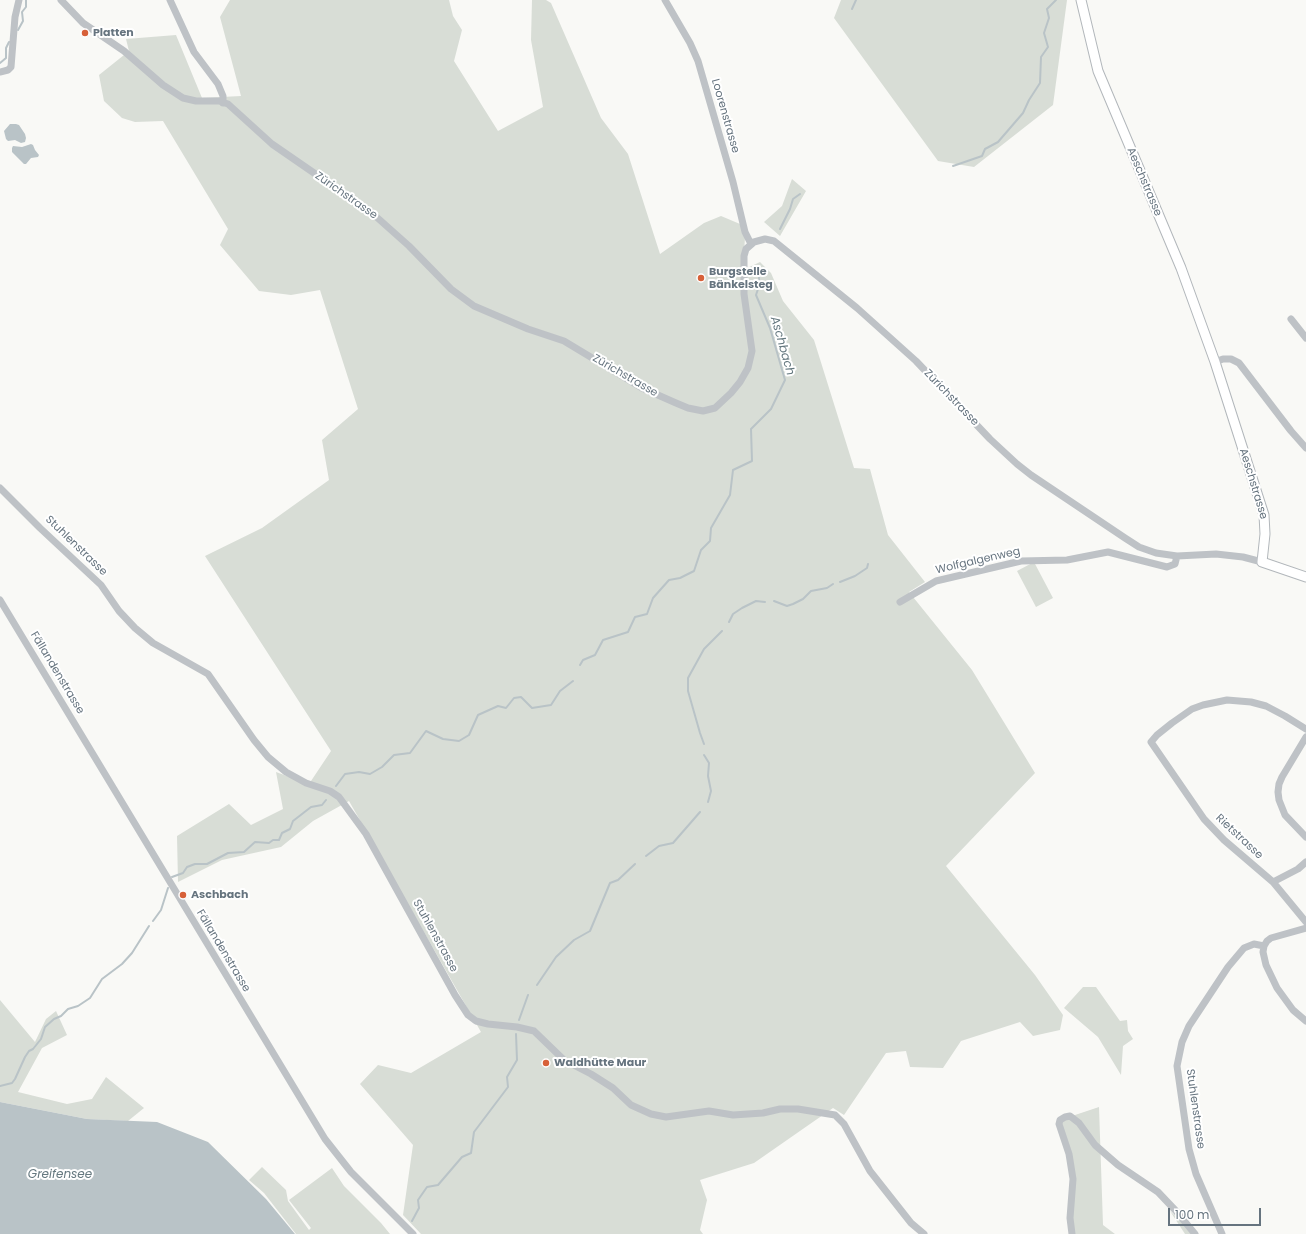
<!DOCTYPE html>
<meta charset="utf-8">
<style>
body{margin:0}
#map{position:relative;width:1306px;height:1234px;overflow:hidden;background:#f9f9f6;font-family:Poppins,sans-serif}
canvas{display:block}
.scale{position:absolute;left:1168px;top:1208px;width:93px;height:18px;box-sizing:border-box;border:2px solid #66747f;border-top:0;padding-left:5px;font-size:12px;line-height:14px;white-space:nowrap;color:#66747f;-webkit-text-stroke:3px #fff;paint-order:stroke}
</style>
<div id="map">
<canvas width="1306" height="1234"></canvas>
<div class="scale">100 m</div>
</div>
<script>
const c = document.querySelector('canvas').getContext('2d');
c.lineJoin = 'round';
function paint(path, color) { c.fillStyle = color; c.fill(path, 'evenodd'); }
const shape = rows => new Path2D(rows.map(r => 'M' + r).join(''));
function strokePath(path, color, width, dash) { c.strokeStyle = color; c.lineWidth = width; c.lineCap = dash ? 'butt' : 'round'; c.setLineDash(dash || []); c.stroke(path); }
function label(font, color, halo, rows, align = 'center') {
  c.font = font + ' Poppins,sans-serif'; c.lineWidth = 4; c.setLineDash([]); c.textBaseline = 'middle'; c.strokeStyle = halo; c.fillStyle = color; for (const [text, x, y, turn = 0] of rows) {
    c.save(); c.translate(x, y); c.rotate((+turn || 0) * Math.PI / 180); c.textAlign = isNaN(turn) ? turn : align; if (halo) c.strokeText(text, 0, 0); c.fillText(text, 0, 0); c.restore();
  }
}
paint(shape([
 [230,0,449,0,453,16,462,30,454,61,498,131,543,107,531,40,532,0,546,0,551,3,601,118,628,154,660,254,704,223,721,216,740,224,745,237,743,270,760,262,771,273,783,301,814,340,854,468,870,469,888,535,925,582,909,592,972,670,1035,773,946,866,1035,975,1063,1015,1060,1030,1033,1036,1020,1022,961,1041,943,1068,910,1067,906,1051,886,1053,844,1115,833,1108,754,1163,700,1180,707,1200,700,1230,703,1234,421,1234,403,1215,413,1145,360,1084,378,1065,411,1073,481,1032,349,801,313,821,281,847,222,860,178,882,177,836,229,804,251,825,283,809,276,772,309,784,331,751,205,556,262,528,329,480,322,440,358,409,320,290,291,295,259,291,220,245,228,229,163,121,135,122,122,118,104,101,99,75,129,51,126,39,176,35,202,98,241,96,220,17],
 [841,0,1067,0,1053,105,974,167,938,161,834,18],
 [792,179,806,191,780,236,764,222,782,206],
 [1034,562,1053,598,1036,607,1017,571],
 [1083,987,1096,987,1120,1021,1127,1020,1128,1031,1133,1039,1123,1046,1121,1075,1098,1037,1064,1008],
 [0,1000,35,1042,46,1019,56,1011,67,1035,42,1048,18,1092,67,1104,92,1099,106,1077,144,1108,128,1121,87,1119,0,1102],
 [1099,1107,1103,1225,1115,1234,1072,1234,1073,1179,1060,1120],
 [262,1167,286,1190,288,1201,309,1230,311,1228,289,1200,332,1168,344,1186,381,1223,390,1234,296,1234,264,1193,249,1180],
 [1170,1211,1194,1234,1185,1234]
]), '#d8ddd6');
paint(shape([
 [10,124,16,124,19,125,25,134,26,138,25,142,21,143,15,140,8,141,6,139,4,131],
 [31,144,33,145,35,150,39,155,38,157,31,158,26,164,24,164,12,152,12,148,13,146,22,147],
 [0,1102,87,1119,157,1122,208,1142,266,1199,295,1234,0,1234]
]), '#b9c3c7');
strokePath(shape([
 [852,9,856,0],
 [18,30,23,21,22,12,26,7,26,0],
 [0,63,6,58,6,48,9,42],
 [953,166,982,156,985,149,998,142,1023,113,1029,100,1040,83,1041,57,1048,47,1044,33,1049,18,1047,9,1056,0],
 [780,229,790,209,793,199,800,194],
 [840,582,855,576,867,568,868,564],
 [774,601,787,606,793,604,803,599,811,591,827,588,833,584],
 [729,622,733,614,742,608,756,601,765,602],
 [580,665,583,660,595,655,603,640,628,632,635,617,647,614,653,598,669,580,680,578,694,571,701,550,710,541,711,528,730,495,733,470,752,461,751,429,771,409,785,380,770,328,756,295,759,286,759,273],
 [704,744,700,733,688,691,688,678,704,649,722,631],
 [704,755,709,763,708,776,711,791,708,802],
 [336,786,345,774,359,772,370,774,382,767,394,755,410,753,426,731,443,739,459,741,469,735,478,715,498,706,506,708,514,698,521,697,532,708,551,705,560,691,573,681],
 [646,856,659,846,673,843,700,812],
 [172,877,183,873,187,867,195,864,207,864,228,853,244,852,255,842,269,843,273,840,279,840,282,833,290,829,293,821,311,807,322,805,326,800],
 [153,921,161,910,168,888],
 [537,985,556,957,574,940,590,931,610,883,618,880,635,864],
 [519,1020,528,995],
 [0,1086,12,1083,15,1079,25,1057,29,1051,33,1049,41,1039,45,1027,54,1019,61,1016,68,1009,78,1006,90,998,102,979,122,964,132,953,149,926],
 [412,1221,419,1208,418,1200,427,1187,438,1185,462,1157,471,1153,474,1132,508,1087,507,1077,517,1060,516,1034]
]), '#b9c3c7', 2);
const major = shape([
 [1081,0,1098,71,1181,268,1215,362,1264,515,1265,534,1262,562,1306,577]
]);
strokePath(major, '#b2b7bb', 11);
strokePath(shape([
 [61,0,83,23,124,51,163,85,183,98,196,101,219,101,228,104,272,144,372,213,409,246,451,289,474,306,528,329,564,341,642,388,676,403,688,408,703,411,715,408,731,393,740,382,748,368,752,351,744,294,744,256,746,249,754,242,765,239,774,241,857,308,916,361,990,439,1017,464,1031,475,1125,538,1139,547,1156,553,1177,556,1216,554,1243,557,1262,562],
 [170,0,194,52,218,84,223,96,223,103],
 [665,0,690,43,698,61,733,182,745,232,751,244],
 [0,72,8,70,11,67,15,17,19,0],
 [1291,319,1306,338],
 [1215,362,1223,359,1231,359,1239,363,1291,431,1306,448],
 [0,488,40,528,101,585,119,611,135,628,153,643,208,674,254,740,268,757,286,772,306,783,330,791,339,797,366,834,455,995,468,1015,476,1021,488,1024,517,1027,534,1031,564,1060,591,1074,613,1088,631,1105,651,1114,666,1117,709,1111,733,1115,763,1113,780,1109,798,1109,835,1115,844,1124,870,1171,911,1223,924,1234],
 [0,600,325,1139,351,1172,413,1234],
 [900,602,936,581,1021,561,1067,560,1108,552,1167,567,1175,564,1177,556],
 [1306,729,1285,716,1266,706,1251,702,1227,700,1203,705,1192,709,1172,723,1157,735,1151,742,1204,819,1224,840,1273,882,1306,922],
 [1306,737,1282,777,1279,784,1278,792,1279,800,1285,815,1306,837],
 [1273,882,1298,869,1306,862],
 [1306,928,1271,938,1267,941,1264,946,1263,952,1266,965,1277,988,1293,1010,1306,1021],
 [1072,1234,1070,1218,1073,1179,1069,1154,1059,1124,1060,1120,1065,1117,1070,1116,1079,1123,1095,1145,1118,1165,1158,1192,1176,1211,1195,1234],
 [1222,1234,1196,1174,1189,1149,1177,1066,1182,1042,1189,1026,1228,967,1244,948,1254,944,1264,946]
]), '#bec2c6', 7);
strokePath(major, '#fff', 9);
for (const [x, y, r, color] of [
 [85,33,4,"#d76038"],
 [701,278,4,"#d76038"],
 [183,895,4,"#d76038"],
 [546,1063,4,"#d76038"]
]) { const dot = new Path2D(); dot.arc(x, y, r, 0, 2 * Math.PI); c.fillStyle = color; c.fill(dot); strokePath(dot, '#fff', 1.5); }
label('bold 11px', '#66747f', '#fff', [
 ["Platten",93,33],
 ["Burgstelle",709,272],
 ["Bänkelsteg",709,285],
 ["Aschbach",191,895],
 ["Waldhütte Maur",554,1063]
], 'left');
label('11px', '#66747f', '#fff', [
 ["Loorenstrasse",725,116,74],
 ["Aeschstrasse",1144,182,67],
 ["Zürichstrasse",346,196,35],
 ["Zürichstrasse",625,376,30],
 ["Zürichstrasse",951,398,46],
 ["Aeschstrasse",1253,484,73],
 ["Stuhlenstrasse",76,546,44],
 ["Wolfgalgenweg",978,561,-13],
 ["Fällandenstrasse",57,673,59],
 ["Rietstrasse",1239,837,43],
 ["Stuhlenstrasse",435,936,61],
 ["Fällandenstrasse",223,951,59],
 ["Stuhlenstrasse",1195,1109,82]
]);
label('italic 12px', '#667980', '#fff', [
 ["Aschbach",782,346,74],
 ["Greifensee",60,1175]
]);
</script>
